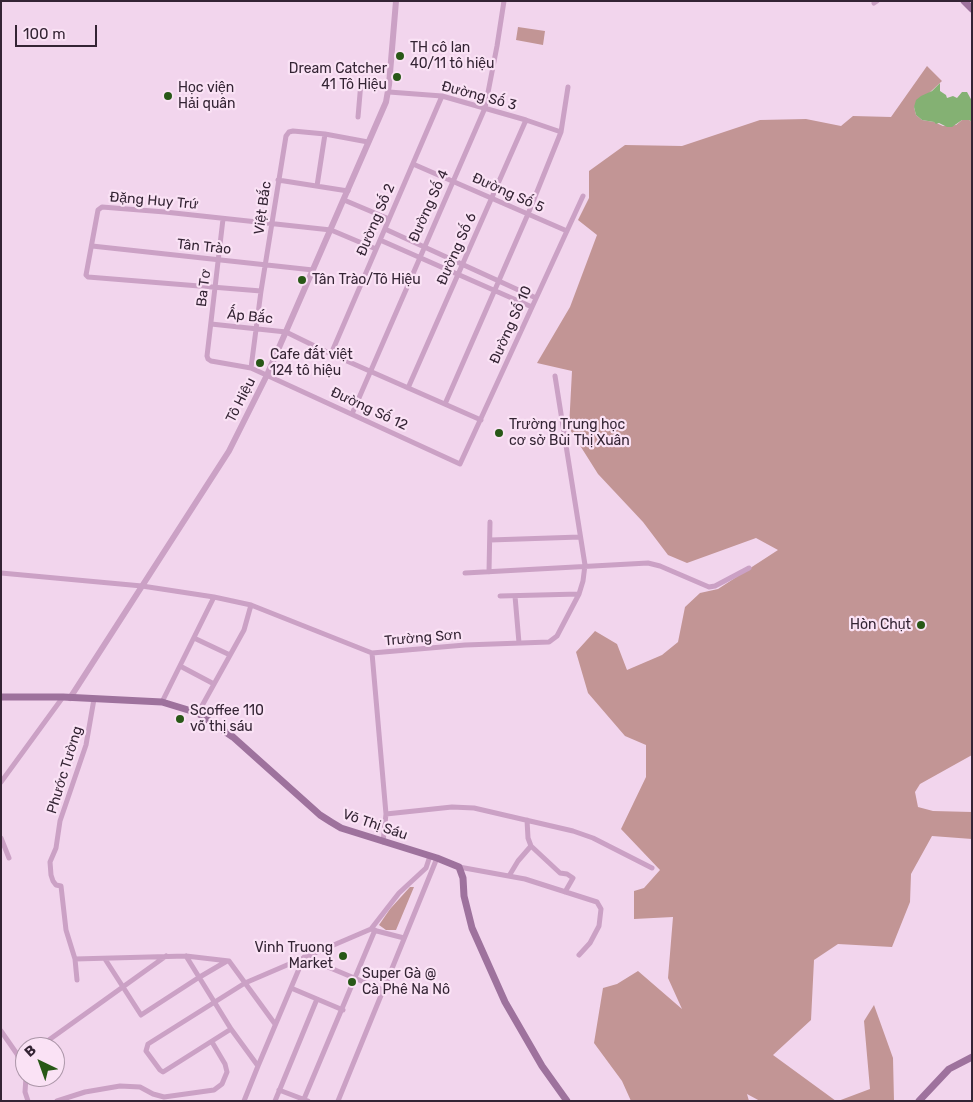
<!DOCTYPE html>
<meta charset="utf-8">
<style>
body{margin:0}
#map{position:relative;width:973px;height:1102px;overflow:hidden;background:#f2d5ed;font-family:Rubik,sans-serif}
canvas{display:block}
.frame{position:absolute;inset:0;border:2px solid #342434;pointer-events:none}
.north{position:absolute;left:15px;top:1037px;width:50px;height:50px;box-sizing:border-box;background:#fae2f5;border:1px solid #ab96a8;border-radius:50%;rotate:318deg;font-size:14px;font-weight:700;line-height:20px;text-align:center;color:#342434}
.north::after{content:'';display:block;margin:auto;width:18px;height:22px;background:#285817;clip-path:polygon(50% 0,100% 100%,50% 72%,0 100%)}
.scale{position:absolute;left:15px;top:25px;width:82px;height:22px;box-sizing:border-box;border:2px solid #342434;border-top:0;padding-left:6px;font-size:15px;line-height:18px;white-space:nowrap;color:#342434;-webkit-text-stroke:4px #fae2f5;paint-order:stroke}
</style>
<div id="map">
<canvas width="973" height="1102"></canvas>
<div class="frame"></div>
<div class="north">B</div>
<div class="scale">100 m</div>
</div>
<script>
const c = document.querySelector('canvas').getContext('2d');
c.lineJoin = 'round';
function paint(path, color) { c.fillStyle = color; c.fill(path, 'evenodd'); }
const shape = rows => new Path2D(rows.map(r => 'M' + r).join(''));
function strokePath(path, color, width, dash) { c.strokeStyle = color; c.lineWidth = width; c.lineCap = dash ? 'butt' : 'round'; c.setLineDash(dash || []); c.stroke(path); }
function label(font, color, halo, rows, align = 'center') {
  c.font = font + ' Rubik,sans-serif'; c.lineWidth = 4.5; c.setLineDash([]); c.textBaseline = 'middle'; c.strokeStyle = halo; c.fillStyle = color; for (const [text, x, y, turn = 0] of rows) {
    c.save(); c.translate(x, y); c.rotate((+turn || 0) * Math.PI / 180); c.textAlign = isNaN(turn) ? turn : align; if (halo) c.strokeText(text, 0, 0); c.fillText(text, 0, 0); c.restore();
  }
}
paint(shape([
 [518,27,545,31,543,45,516,40],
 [927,66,942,81,914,107,916,115,922,120,934,122,943,126,956,125,962,120,969,120,972,122,972,755,920,784,915,792,918,807,933,811,972,812,972,839,932,836,911,874,910,902,892,947,838,944,814,960,811,1020,773,1055,836,1101,760,1101,747,1094,749,1101,631,1101,622,1081,594,1043,603,988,617,984,638,971,682,1009,668,978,673,917,634,919,634,891,644,888,660,870,621,829,646,777,646,745,625,736,588,693,576,652,595,631,617,644,627,670,662,655,678,642,685,607,700,593,718,589,778,550,756,538,687,563,668,555,643,522,598,474,569,428,572,371,537,363,570,307,597,235,578,220,589,198,589,171,625,145,682,146,760,120,806,119,841,126,853,116,891,117],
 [410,887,414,887,396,930,386,930,379,925,390,909],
 [874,1005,893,1058,894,1101,838,1101,870,1089,864,1021]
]), '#c29595');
paint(shape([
 [940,83,940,91,946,95,947,98,953,96,957,98,962,92,967,92,972,101,972,122,969,120,962,120,952,127,947,127,939,123,936,124,934,122,922,120,916,115,914,107,916,100,921,96,932,91]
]), '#84b173');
strokePath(shape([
 [874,3,877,1],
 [389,92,442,96,526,120,561,132],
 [358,117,361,82,389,85],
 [413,164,567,231],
 [278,180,348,191],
 [317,186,325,134],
 [344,200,389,219],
 [223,219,207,356,208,359,211,361,251,368,460,464,583,196],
 [385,229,536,298],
 [380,240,532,307],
 [92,246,313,270],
 [261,291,88,277,86,275,98,210,102,207,165,212,331,230,376,249],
 [211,324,286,332,331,354,481,420],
 [331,354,442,96],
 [251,368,261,291,286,136,289,132,293,131,325,134,368,142],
 [408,388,526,120],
 [445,404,528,214,561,132,568,87],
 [352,414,485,108,497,46,504,1],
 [490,540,580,537],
 [489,572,490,522],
 [1,573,142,586,214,597,251,605,372,653,465,645,549,642,557,636,579,594,583,581,585,565,555,376],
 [465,573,648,563,660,566,709,587,715,586,749,568],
 [500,596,579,594],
 [515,596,519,643],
 [194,638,230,655],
 [372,653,386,814,452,807,474,808,573,831,593,838,652,868],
 [180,666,214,684],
 [162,702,214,597],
 [198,713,244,630,251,605],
 [1,782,63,697],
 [527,820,528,838,531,846,560,873,567,874,573,878,565,892],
 [1,838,9,858],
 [383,842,386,814],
 [459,867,525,879,597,902,601,909,599,926,590,943,579,955],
 [509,876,518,861,531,846],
 [373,930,404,938],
 [186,956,231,1029,258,1066,244,1101],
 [75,959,186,956,229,961,275,1024],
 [105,959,141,1015,198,978,227,961],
 [77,980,75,959,66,930,61,886,56,885,53,881,51,875,50,862,56,848,60,821,86,745,94,699],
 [291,988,343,1010],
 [231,1029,163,1072,160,1070,146,1051,148,1044,245,983,371,929,399,893,426,868,430,856],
 [1,1031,17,1054,25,1075],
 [46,1042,166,956],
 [258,1066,304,957,383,990],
 [26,1077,25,1092,28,1101],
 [279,1090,308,1101],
 [304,1099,375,930],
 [57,1101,85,1092,120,1086,140,1087,153,1094,164,1097,214,1090,222,1084,227,1072,225,1064,212,1042],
 [275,1101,317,999],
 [338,1101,437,858]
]), '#cba1c5', 5);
strokePath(shape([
 [70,698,229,451,267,375,386,102,389,85,396,1]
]), '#cba1c5', 6);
strokePath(shape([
 [964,1,972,9],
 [1,697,63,697,162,702,198,713,233,737,320,815,331,822,341,828,437,858,459,867,463,878,464,896,472,928,505,1002,542,1066,567,1101],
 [919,1101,949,1069,972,1057]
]), '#9e729d', 7);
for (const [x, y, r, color] of [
 [400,56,5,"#285817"],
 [397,77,5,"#285817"],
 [168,96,5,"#285817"],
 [302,280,5,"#285817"],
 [260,363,5,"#285817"],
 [499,433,5,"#285817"],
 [921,625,5,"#285817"],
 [180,719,5,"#285817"],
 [343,956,5,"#285817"],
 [352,982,5,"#285817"]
]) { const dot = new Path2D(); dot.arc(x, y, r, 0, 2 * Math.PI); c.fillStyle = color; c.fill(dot); strokePath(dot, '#fae2f5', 2); }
label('14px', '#342434', '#fae2f5', [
 ["TH cô lan",410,48],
 ["40/11 tô hiệu",410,64],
 ["Dream Catcher",387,69,"right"],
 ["41 Tô Hiệu",387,85,"right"],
 ["Học viện",178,88],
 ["Hải quân",178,104],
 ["Tân Trào/Tô Hiệu",312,280],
 ["Cafe đất việt",270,355],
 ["124 tô hiệu",270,371],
 ["Trường Trung học",509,425],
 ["cơ sở Bùi Thị Xuân",509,441],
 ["Hòn Chụt",911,625,"right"],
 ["Scoffee 110",190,711],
 ["võ thị sáu",190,727],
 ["Vinh Truong",333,948,"right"],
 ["Market",333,964,"right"],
 ["Super Gà @",362,974],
 ["Cà Phê Na Nô",362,990]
], 'left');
label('14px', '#342434', '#fae2f5', [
 ["Đường Số 3",479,96,15],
 ["Đường Số 5",508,193,24],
 ["Đặng Huy Trứ",154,201,5],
 ["Đường Số 4",429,206,-66],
 ["Việt Bắc",263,208,-82],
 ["Đường Số 2",376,220,-67],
 ["Tân Trào",204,247,6],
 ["Đường Số 6",457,249,-66],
 ["Ba Tơ",204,288,-83],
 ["Ấp Bắc",250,317,6],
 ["Đường Số 10",511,325,-66],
 ["Tô Hiệu",241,400,-63],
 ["Đường Số 12",369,409,25],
 ["Trường Sơn",423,638,-5],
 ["Phước Tường",65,770,-73],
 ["Võ Thị Sáu",375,825,19]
]);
</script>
